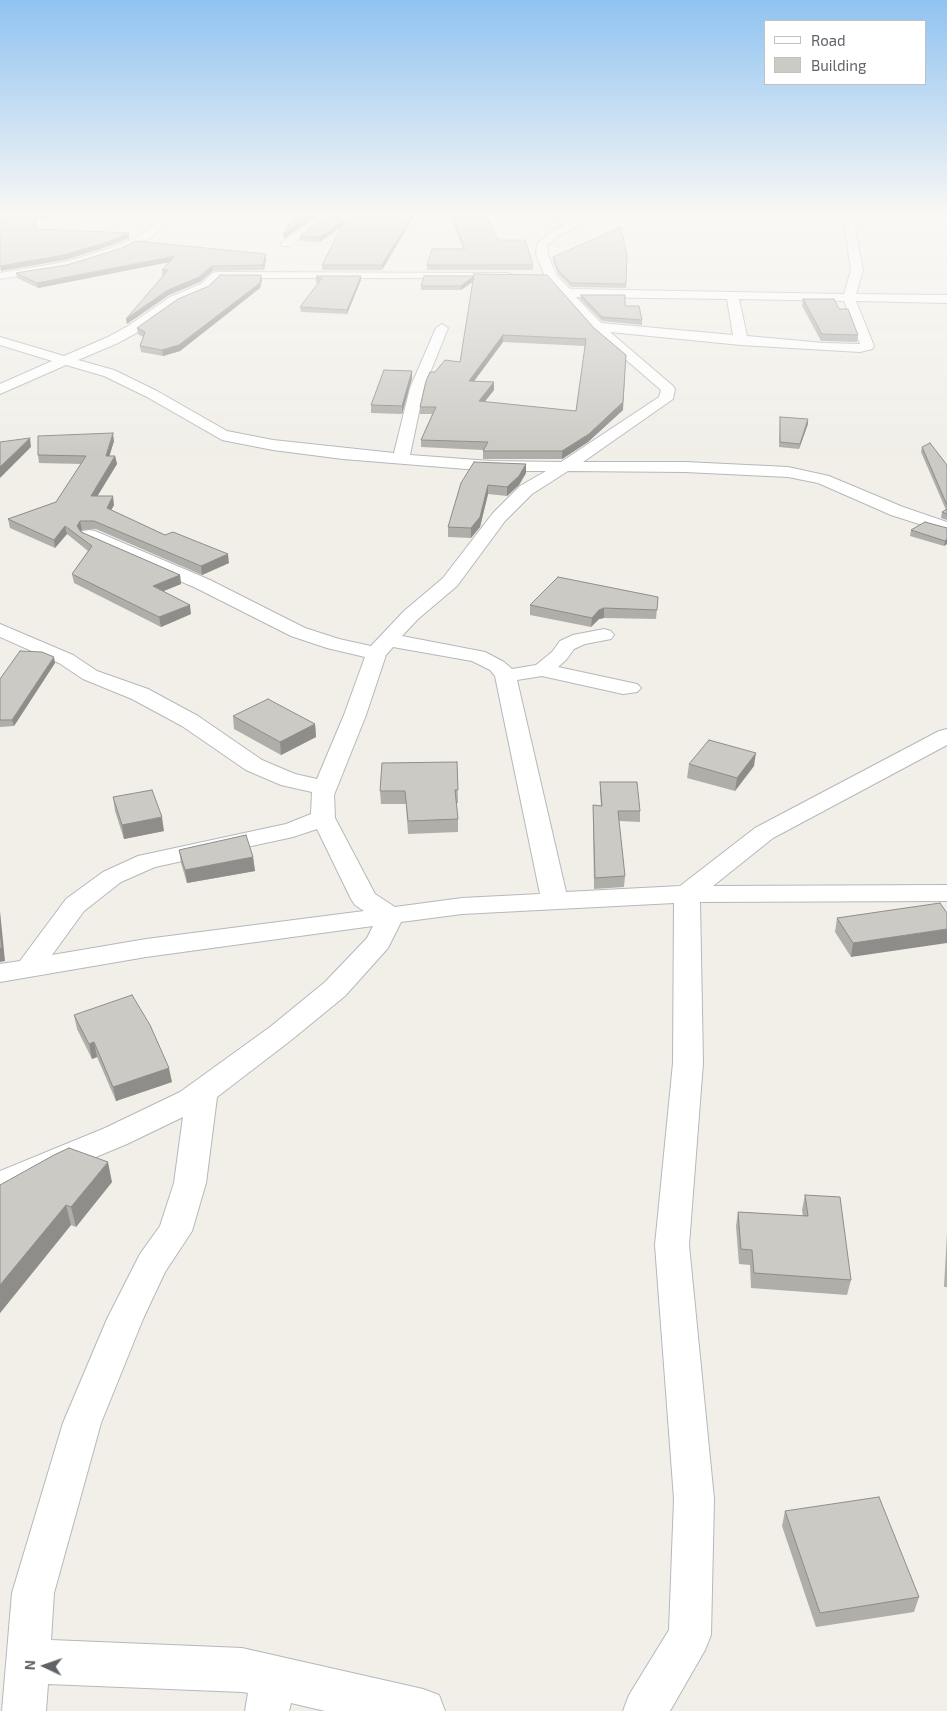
<!DOCTYPE html>
<style>
body{margin:0}
#map{position:relative;width:947px;height:1711px;overflow:hidden;background:#f1efe8;font-family:"Exo 2",sans-serif}
canvas{display:block}
.legend{position:absolute;left:764px;top:20px;width:162px;height:65px;box-sizing:border-box;background:#fff;border:1px solid #bfc1c3;margin:0;padding:6px 9px;list-style:none;font-size:15px;color:#5f6368}
.legend li{display:flex;align-items:center;gap:10px;height:25px}
.legend b{width:25px;border:1px solid #bfc1c3}
.north{position:absolute;left:20px;top:1641px;width:50px;height:50px;-webkit-text-stroke:4px #fff;paint-order:stroke;rotate:273deg;font-size:14px;font-weight:700;line-height:20px;text-align:center;color:#5f6368}
.north::after{content:'';display:block;margin:auto;width:18px;height:22px;background:#5f6368;clip-path:polygon(50% 0,100% 100%,50% 72%,0 100%)}
</style>
<div id="map">
<canvas width="947" height="1711"></canvas>
<ul class="legend">
<li><b style="height:6px;background:#fff"></b>Road</li>
<li><b style="height:14px;background:#cccac5"></b>Building</li>
</ul>
<div class="north">N</div>
</div>
<script>
const c = document.querySelector('canvas').getContext('2d');
c.lineJoin = 'round';
const shape = rows => new Path2D(rows.map(r => 'M' + r).join(''));
function strokePath(path, color, width, dash) { c.strokeStyle = color; c.lineWidth = width; c.lineCap = dash ? 'butt' : 'round'; c.setLineDash(dash || []); c.stroke(path); }
function paint(path, color) { c.fillStyle = color; c.fill(path, 'evenodd'); }
const minor = shape([
 [156,216,166,216,163,225,151,238,119,252,67,268,0,279,0,273,65,262,111,248,143,234,153,224,156,216],
 [319,216,330,216,290,246,282,246,281,244,282,242,319,216],
 [541,216,555,216,573,221,583,216,595,216,578,227,560,235,547,245,548,254,556,275,570,289,844,294,851,270,843,216,853,216,863,270,856,294,947,295,947,303,856,301,874,346,872,349,860,352,741,345,610,332,673,386,675,389,673,399,583,462,685,462,788,467,829,476,903,507,947,522,947,533,891,515,818,483,788,477,685,472,568,471,532,494,505,521,457,586,418,619,402,636,485,652,504,662,512,669,536,665,552,652,560,641,573,635,604,629,611,631,614,635,611,639,585,644,574,649,566,660,558,667,637,684,641,688,637,692,623,694,542,676,517,680,566,892,680,886,755,828,939,731,947,729,947,745,773,838,713,886,947,885,947,901,700,902,703,1063,689,1245,714,1499,711,1635,705,1650,670,1711,623,1711,629,1695,669,1630,674,1499,655,1245,673,1063,674,903,462,914,401,922,388,948,345,996,290,1041,217,1097,206,1183,192,1231,165,1272,143,1319,101,1423,54,1593,51,1640,242,1648,423,1689,439,1695,445,1711,325,1711,291,1703,289,1711,245,1711,248,1693,242,1692,48,1684,46,1711,2,1711,12,1593,63,1423,107,1319,140,1254,160,1226,174,1183,183,1117,127,1144,0,1197,0,1171,105,1128,180,1092,270,1027,325,982,367,938,373,926,146,957,0,982,0,964,20,961,66,899,103,872,138,856,286,824,311,814,312,792,281,785,246,770,182,726,132,699,83,679,59,663,0,637,0,624,73,655,97,671,148,689,198,716,262,760,295,774,317,779,344,715,365,657,327,648,291,636,196,588,83,539,80,535,83,531,89,530,95,531,210,580,305,628,339,639,371,646,404,611,443,578,493,513,520,486,546,471,491,471,343,459,273,450,222,440,147,397,104,376,66,365,0,394,0,384,52,361,0,345,0,337,64,356,108,337,128,326,170,297,201,284,213,273,217,272,507,273,511,274,513,276,511,278,220,278,209,290,178,303,138,332,118,343,78,360,114,370,157,391,227,431,273,440,394,453,410,388,436,328,442,324,448,328,424,388,410,455,491,461,561,462,659,397,661,390,595,333,545,276,536,254,537,244,552,231,564,225,541,216],
 [576,297,727,299,733,335,601,323,576,297],
 [739,299,844,301,860,344,824,343,747,336,739,299],
 [393,647,472,661,490,670,495,676,540,894,462,898,395,907,375,894,335,818,334,795,366,715,386,655,393,647],
 [317,829,351,899,355,905,364,911,146,939,52,955,84,911,121,882,155,867,293,837,317,829]
]);
const tertiary = shape([
 [0,216,10,216,8,218,0,219,0,216]
]);
strokePath(minor, '#b5b8bc', 2);
strokePath(tertiary, '#b5b8bc', 1);
paint(minor, '#fff');
paint(tertiary, '#fff');
paint(shape([
 [327,216,414,216,382,270,322,270,322,265,341,227,320,242,300,241,300,236],
 [450,216,486,216,498,240,533,265,533,270,427,270,427,265,463,249],
 [266,254,266,259,264,270,213,271,200,282,169,295,127,324,126,319,164,276,162,276,162,270,169,262,38,288,17,278,16,273],
 [627,256,626,288,571,287,558,274,553,261,553,257],
 [361,276,361,280,347,314,301,312,300,307,319,283,316,283,316,278],
 [474,277,594,328,623,410,588,442,562,459,483,459,483,450,421,447,421,440,432,414,420,414,420,407,435,372,460,362,473,281,461,290,421,290,421,286],
 [503,342,585,346,576,411,484,402,494,390,494,382,474,381],
 [262,280,260,288,180,351,163,356,141,352,140,346,143,337,138,334,137,328],
 [581,295,625,306,642,320,642,325,602,321,580,299],
 [803,299,839,309,858,335,857,342,821,341,802,306],
 [412,378,402,414,371,413,371,405],
 [780,417,808,424,799,449,779,447],
 [114,441,109,456,115,456,117,464,97,496,114,505,111,510,165,535,229,563,202,575,96,529,82,530,80,532,180,575,181,584,163,591,191,614,161,627,74,583,72,574,88,551,67,534,55,548,10,528,8,519,56,502,81,464,39,463,38,455],
 [922,447,947,465,947,520,941,518,942,512,946,510,921,452],
 [526,464,526,473,519,485,507,496,488,494,480,527,471,538,448,537,448,527,461,483],
 [947,528,947,544,944,546,910,536,911,530],
 [658,597,656,619,604,618,599,619,591,627,530,615,530,605],
 [55,663,14,726,0,727,0,679],
 [233,716,315,724,316,737,281,755,234,729],
 [457,762,458,803,456,803,458,819,458,832,408,834,406,804,381,804,380,791],
 [689,764,754,766,735,791,687,778],
 [600,782,640,811,640,822,619,821,625,876,624,887,594,889,593,816,593,805,601,806,600,792],
 [113,797,164,831,124,839,115,811],
 [179,850,253,857,255,871,187,883,181,863],
 [947,913,851,957,835,932,837,918],
 [74,1015,172,1082,116,1101,97,1057,92,1059,77,1029],
 [112,1182,76,1227,71,1225,0,1313,0,1185],
 [805,1195,851,1280,847,1295,751,1288,750,1265,739,1264,736,1226,738,1212,803,1216,802,1210],
 [947,1233,947,1287,944,1287],
 [785,1511,919,1597,914,1612,816,1627,782,1526]
]), '#afaea9');
paint(shape([
 [35,216,58,216,36,219,37,233],
 [309,216,316,216,284,239,283,234],
 [412,216,414,216,382,270,382,265],
 [345,220,345,224,320,242,320,237],
 [129,233,129,238,110,246,65,260,1,271,0,266],
 [266,254,266,259,264,270,263,265],
 [175,256,175,261,38,288,37,283],
 [212,266,213,271,200,282,169,295,127,324,126,319,168,290],
 [261,275,262,280,260,288,180,351,163,356,162,350],
 [361,276,361,280,347,314,347,310],
 [474,276,474,281,461,290,461,286],
 [503,335,503,342,469,388,469,381],
 [626,355,623,410,588,442,562,459,562,451],
 [412,371,412,378,402,414,402,406],
 [494,382,494,390,479,409,479,401],
 [808,419,808,424,799,449,800,444],
 [113,433,114,441,107,464,106,456],
 [30,438,31,447,0,478,0,467],
 [115,456,117,464,92,505,91,496],
 [526,464,526,473,519,485,507,496,507,487],
 [488,485,488,494,480,527,471,538,471,528],
 [113,496,114,505,108,516,107,508],
 [80,521,82,530,78,535,77,526],
 [65,526,67,534,55,548,54,540],
 [947,539,947,544,944,546,945,541],
 [228,554,229,563,202,575,201,566],
 [180,575,181,584,154,595,153,586],
 [190,605,191,614,161,627,159,617],
 [604,608,604,618,599,619,591,627,592,618,599,610],
 [54,657,55,663,14,726,12,720],
 [315,724,316,737,281,755,280,742],
 [756,753,754,766,735,791,737,778],
 [162,817,164,831,124,839,122,825],
 [253,857,255,871,187,883,185,870],
 [0,911,5,961,0,962],
 [947,929,947,943,851,957,853,943],
 [94,1042,97,1057,92,1059,89,1044],
 [169,1068,172,1082,116,1101,113,1087],
 [108,1162,112,1182,76,1227,71,1207],
 [66,1205,71,1225,0,1313,0,1285]
]), '#8f8d8a');
const building = shape([
 [0,216,35,216,36,229,129,233,110,241,64,255,0,266,0,216],
 [295,216,309,216,283,234,295,216],
 [327,216,412,216,382,265,322,265,345,220,320,237,300,236,327,216],
 [452,216,486,216,498,240,525,240,533,265,427,265,432,249,465,249,452,216],
 [621,227,627,256,626,284,571,283,558,270,553,257,621,227],
 [136,241,266,254,263,265,212,266,199,277,168,290,126,319,168,270,162,270,175,256,37,283,16,273,67,265,119,249,136,241],
 [474,274,547,275,594,328,626,355,623,402,589,434,562,451,483,451,488,442,421,440,436,407,420,407,426,381,430,372,435,372,445,360,460,362,474,274],
 [503,335,586,339,576,411,479,401,494,382,469,381,503,335],
 [220,275,261,275,260,283,179,345,162,350,140,346,145,332,137,328,178,299,209,286,220,275],
 [317,276,361,276,347,310,300,307,322,278,316,278,317,276],
 [424,276,474,276,461,286,421,286,424,276],
 [581,295,625,295,625,306,639,306,642,320,602,317,581,295],
 [803,299,834,299,839,309,848,309,858,335,822,334,803,299],
 [384,370,412,371,402,406,371,405,384,370],
 [780,417,808,419,800,444,780,442,780,417],
 [113,433,106,456,115,456,91,496,113,496,107,508,165,535,173,532,228,554,201,566,94,521,80,521,77,526,81,532,180,575,153,586,190,605,159,617,72,574,92,546,65,526,54,540,8,519,56,502,86,456,38,455,38,436,113,433],
 [30,438,0,467,0,442,30,438],
 [930,443,947,465,947,505,922,447,930,443],
 [474,462,526,464,519,476,507,487,488,485,480,517,471,528,448,527,461,483,474,462],
 [947,509,947,514,942,512,947,509],
 [925,522,947,528,947,539,945,541,911,530,925,522],
 [558,577,658,597,657,610,604,608,599,610,592,618,530,605,558,577],
 [20,651,42,652,54,657,12,720,0,720,0,679,20,651],
 [268,699,315,724,280,742,233,716,268,699],
 [709,740,756,753,737,778,689,764,709,740],
 [457,762,458,790,455,790,458,819,408,821,405,791,380,791,382,763,457,762],
 [600,782,637,782,640,811,618,811,625,876,595,878,593,805,602,806,600,782],
 [152,790,162,817,122,825,113,797,152,790],
 [246,835,253,857,185,870,179,850,246,835],
 [940,903,947,913,947,929,853,943,837,918,940,903],
 [0,931,2,948,0,948,0,931],
 [132,995,150,1025,169,1068,113,1087,94,1042,89,1044,74,1015,132,995],
 [69,1148,108,1162,71,1207,66,1205,0,1285,0,1185,54,1155,69,1148],
 [805,1195,840,1197,851,1280,754,1273,752,1250,741,1249,738,1212,808,1216,805,1195],
 [879,1497,919,1597,820,1613,785,1511,879,1497]
]);
paint(building, '#cccac5');
strokePath(building, '#8f8d8a', 1);
const sky = c.createLinearGradient(0, 0, 0, 455);
sky.addColorStop(0, '#8fc3f1');
sky.addColorStop(0.47, '#f9f8f5');
sky.addColorStop(1, '#f9f8f500');
c.fillStyle = sky;
c.fillRect(0, 0, 947, 455);
</script>
